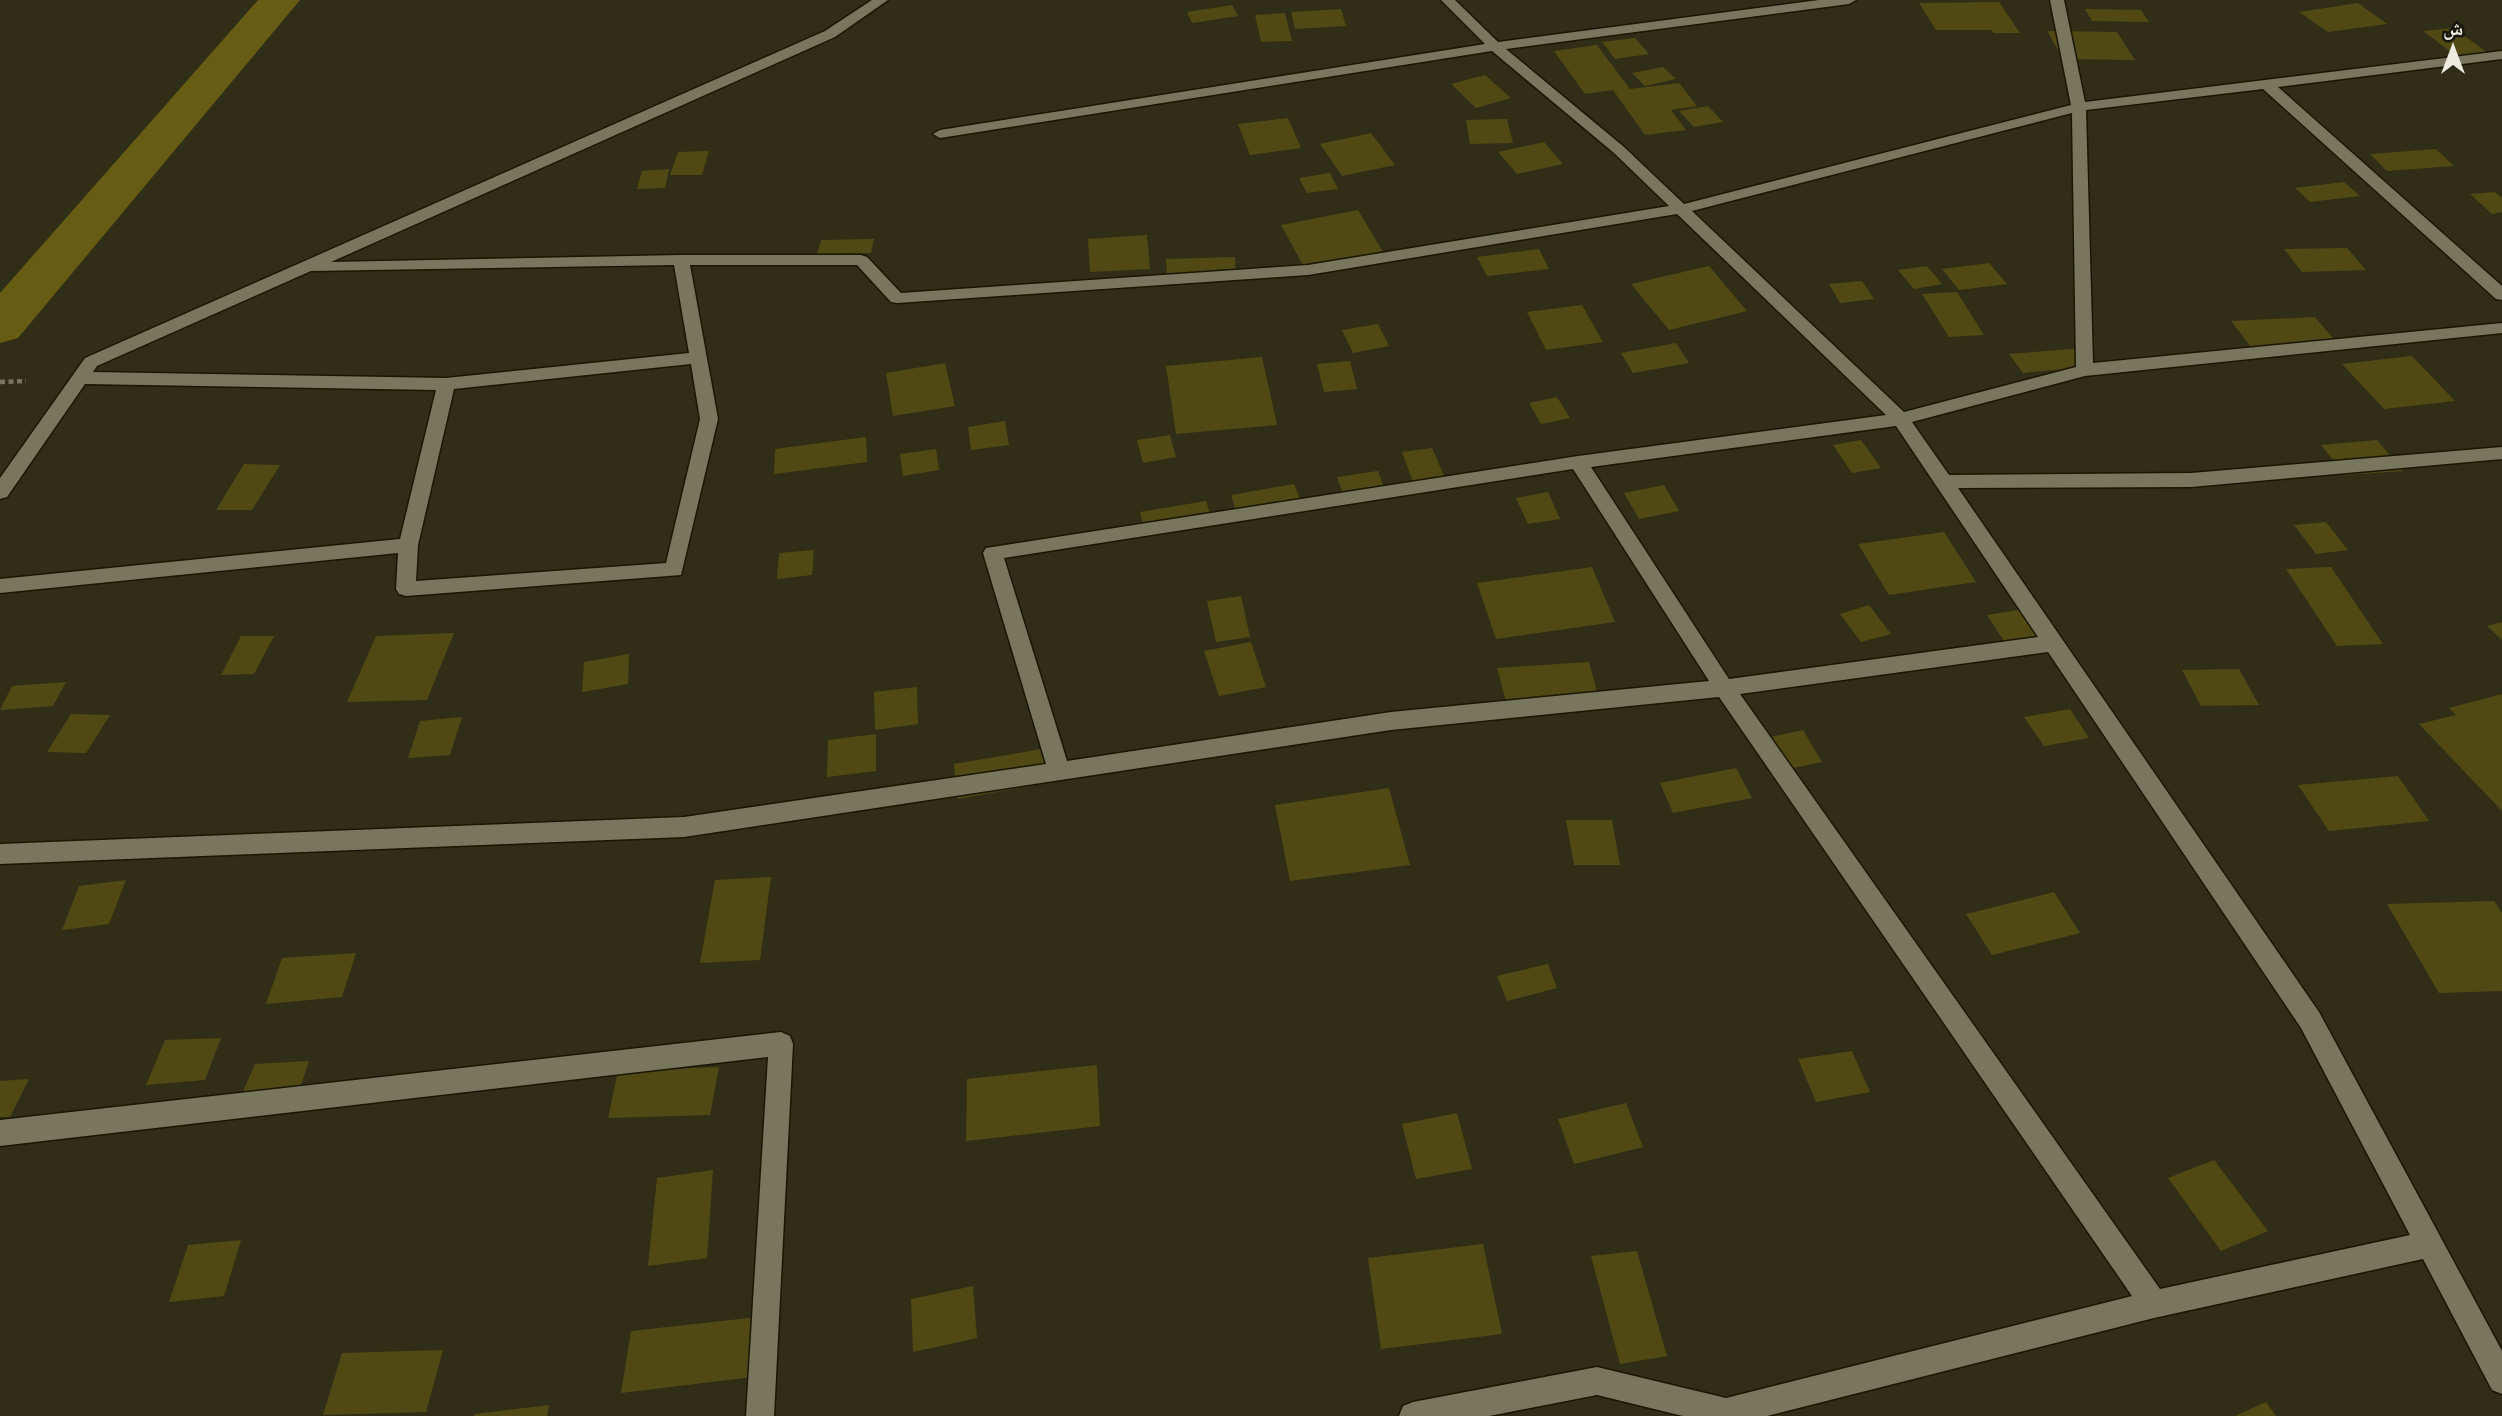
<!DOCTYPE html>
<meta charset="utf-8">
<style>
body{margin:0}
#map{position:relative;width:2502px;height:1416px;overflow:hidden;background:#312e18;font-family:"Archivo Narrow","Noto Naskh Arabic",sans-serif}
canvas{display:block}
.north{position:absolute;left:2418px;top:14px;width:70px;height:70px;-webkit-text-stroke:5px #17160c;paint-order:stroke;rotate:0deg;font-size:19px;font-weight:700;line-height:28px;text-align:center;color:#edebde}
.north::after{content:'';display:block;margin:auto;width:24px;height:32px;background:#edebde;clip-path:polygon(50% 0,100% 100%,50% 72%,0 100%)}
</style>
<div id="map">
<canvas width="2502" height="1416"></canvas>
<div class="north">ش</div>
</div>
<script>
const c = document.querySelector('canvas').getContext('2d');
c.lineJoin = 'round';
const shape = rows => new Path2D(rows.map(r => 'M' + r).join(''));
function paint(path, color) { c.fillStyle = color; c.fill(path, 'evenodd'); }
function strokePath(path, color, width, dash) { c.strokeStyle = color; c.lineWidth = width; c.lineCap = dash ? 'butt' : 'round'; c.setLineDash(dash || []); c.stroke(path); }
paint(shape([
 [258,0,300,0,18,338,0,343,0,293,258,0]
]), '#665c13');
paint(shape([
 [1999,2,2020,33,1994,33,1991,30,1936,30,1919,3],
 [2358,3,2387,24,2328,32,2299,12],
 [1232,5,1238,16,1192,23,1187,12],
 [1341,9,1346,26,1295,29,1291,12],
 [2085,9,2141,10,2149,22,2092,21],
 [1285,13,1292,41,1261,42,1255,15],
 [2453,28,2494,57,2463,61,2423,31],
 [2047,31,2117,32,2135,60,2063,59],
 [1635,38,1649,54,1615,59,1602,42],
 [1597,45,1630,89,1679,83,1697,106,1671,110,1686,130,1645,135,1613,90,1585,94,1554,51],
 [1663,67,1676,79,1645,86,1632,73],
 [1485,75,1511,98,1476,108,1451,84],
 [1708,106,1723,122,1694,127,1679,111],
 [1288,118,1301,148,1250,155,1238,124],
 [1507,119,1513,143,1470,144,1466,120],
 [1371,133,1395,165,1342,176,1320,144],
 [1544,142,1563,164,1517,174,1498,152],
 [2436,149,2454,166,2387,171,2370,154],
 [709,151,702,175,670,175,678,152],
 [669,169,665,188,637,189,642,171],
 [1330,173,1338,189,1307,193,1299,178],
 [2344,182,2360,196,2310,202,2295,188],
 [2495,192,2502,198,2502,212,2492,214,2470,194],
 [1358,210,1383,252,1304,267,1281,225],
 [1147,235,1150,269,1090,272,1088,239],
 [874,239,871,253,817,254,821,240],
 [2347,248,2366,270,2302,272,2284,249],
 [1539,249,1549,269,1487,276,1477,257],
 [1235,257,1236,278,1167,280,1166,259],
 [1989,263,2007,284,1959,290,1942,269],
 [1709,266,1747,311,1669,330,1631,284],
 [1927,266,1942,284,1914,289,1898,270],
 [1862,281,1874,299,1840,303,1829,284],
 [1957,292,1984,335,1949,337,1922,294],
 [1582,305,1603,342,1546,350,1527,312],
 [2315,317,2336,342,2251,347,2231,321],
 [1378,324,1389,346,1353,353,1342,330],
 [1676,343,1689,363,1633,373,1621,353],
 [2083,348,2097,366,2023,373,2009,354],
 [2412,356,2455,401,2384,409,2342,364],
 [1262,357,1277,425,1176,434,1166,366],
 [1350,361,1357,389,1324,392,1317,364],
 [945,363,955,406,893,416,886,373],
 [1557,397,1570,418,1541,424,1529,403],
 [1005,421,1009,445,971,450,968,427],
 [1170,435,1176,457,1143,463,1137,440],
 [866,437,867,462,774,474,775,449],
 [1861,440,1881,468,1852,473,1833,445],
 [2377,440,2403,471,2345,475,2321,445],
 [1432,448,1445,478,1413,482,1402,452],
 [936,449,939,470,903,476,900,454],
 [244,464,280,465,252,510,216,510],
 [1378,471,1385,491,1344,497,1337,477],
 [1294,484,1303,506,1238,518,1231,495],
 [1664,485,1679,511,1639,519,1624,493],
 [1548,492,1560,519,1528,524,1516,498],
 [1206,501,1213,523,1145,534,1140,512],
 [2326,522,2348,550,2316,554,2294,525],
 [1944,532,1976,582,1889,595,1858,544],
 [814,550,812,575,777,579,779,553],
 [1592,567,1615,622,1496,639,1477,583],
 [2331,567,2383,644,2337,646,2286,569],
 [1241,596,1250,637,1216,642,1207,601],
 [1869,605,1891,634,1861,642,1840,614],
 [2030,608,2048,634,2004,641,1987,615],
 [2502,622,2502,640,2487,626],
 [454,633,427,700,347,702,376,636],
 [241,636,274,636,254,674,221,675],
 [1251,642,1266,687,1219,696,1204,651],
 [629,654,628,684,582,692,584,662],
 [1589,662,1598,695,1506,701,1497,668],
 [2239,669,2259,705,2201,706,2182,670],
 [66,682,53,706,0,710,12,686],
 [917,687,918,724,875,730,874,692],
 [2502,694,2502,811,2419,724,2456,715,2449,708],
 [2070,709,2089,738,2044,746,2024,717],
 [71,714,110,715,86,753,47,752],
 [462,717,450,755,408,758,420,721],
 [1803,730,1822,762,1784,770,1766,738],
 [876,734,876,771,827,777,828,740],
 [1042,749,1048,783,957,799,954,764],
 [1736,768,1752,798,1673,813,1660,783],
 [2398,776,2429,821,2329,831,2298,785],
 [1389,788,1410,865,1290,881,1275,805],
 [1566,820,1612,820,1620,865,1574,865],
 [771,877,760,960,700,963,715,880],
 [126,880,109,924,62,930,79,886],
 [2054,892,2080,933,1992,955,1966,914],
 [2494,901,2502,913,2502,991,2439,993,2387,904],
 [356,953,342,997,266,1004,282,958],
 [1548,964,1557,988,1507,1001,1497,976],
 [221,1038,205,1080,146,1085,165,1040],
 [1852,1051,1870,1092,1816,1102,1798,1059],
 [309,1061,298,1094,241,1096,255,1064],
 [1097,1065,1100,1126,966,1141,967,1079],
 [719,1067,710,1115,608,1118,618,1071],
 [29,1079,10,1117,0,1117,0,1081],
 [1626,1103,1643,1147,1574,1164,1558,1119],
 [1457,1113,1472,1169,1416,1179,1402,1124],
 [2214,1160,2268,1231,2221,1251,2168,1178],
 [713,1170,707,1258,648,1266,657,1178],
 [241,1240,224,1296,169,1302,188,1245],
 [1483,1244,1502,1334,1381,1349,1368,1258],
 [1637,1251,1667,1356,1620,1364,1591,1256],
 [973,1286,977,1338,913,1352,911,1299],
 [767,1316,761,1376,621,1393,631,1331],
 [443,1350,426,1412,323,1415,342,1353],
 [2266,1402,2276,1416,2235,1416],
 [549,1405,547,1416,474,1416,474,1414]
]), '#504913');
const minor = shape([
 [872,0,888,0,835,37,331,262,681,255,861,255,867,257,901,293,1308,265,1669,206,1614,153,1492,51,940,138,933,134,940,130,1485,44,1441,0,1455,0,1498,42,1819,0,1856,0,1849,4,1506,49,1624,147,1684,204,2071,105,2050,0,2064,0,2085,102,2502,51,2502,59,2278,87,2502,286,2502,300,2496,299,2263,89,2086,110,2093,363,2502,323,2502,333,2085,376,1912,422,1949,475,2191,473,2502,447,2502,459,2191,487,1958,488,2319,1012,2502,1351,2502,1394,2492,1390,2423,1259,2154,1318,1767,1416,1683,1416,1597,1395,1489,1416,1399,1416,1403,1406,1413,1402,1597,1367,1726,1398,2132,1296,1719,697,1391,730,684,837,0,864,0,844,684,817,1046,764,983,553,986,548,1578,456,1886,415,1677,214,1308,275,897,303,891,302,857,265,690,265,718,419,681,575,406,596,399,594,396,589,398,553,0,593,0,579,400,539,436,390,85,384,7,497,0,499,0,478,85,358,825,31,872,0],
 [2072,113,2076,367,1904,412,1692,211,2072,113],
 [674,265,689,353,446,378,93,372,97,366,311,271,674,265],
 [691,364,700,419,666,563,416,581,418,545,454,389,691,364],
 [1896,426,2038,637,1729,679,1591,467,1896,426],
 [1573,469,1709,681,1391,712,1067,761,1004,558,1573,469],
 [2048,652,2301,1028,2410,1235,2160,1289,1740,694,2048,652],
 [781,1032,790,1036,793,1044,774,1416,746,1416,768,1057,0,1146,0,1120,781,1032]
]);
strokePath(minor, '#191603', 3);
strokePath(shape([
 [0,382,26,381]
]), '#787563', 4.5, [5, 3.5]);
paint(minor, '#79765e');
</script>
